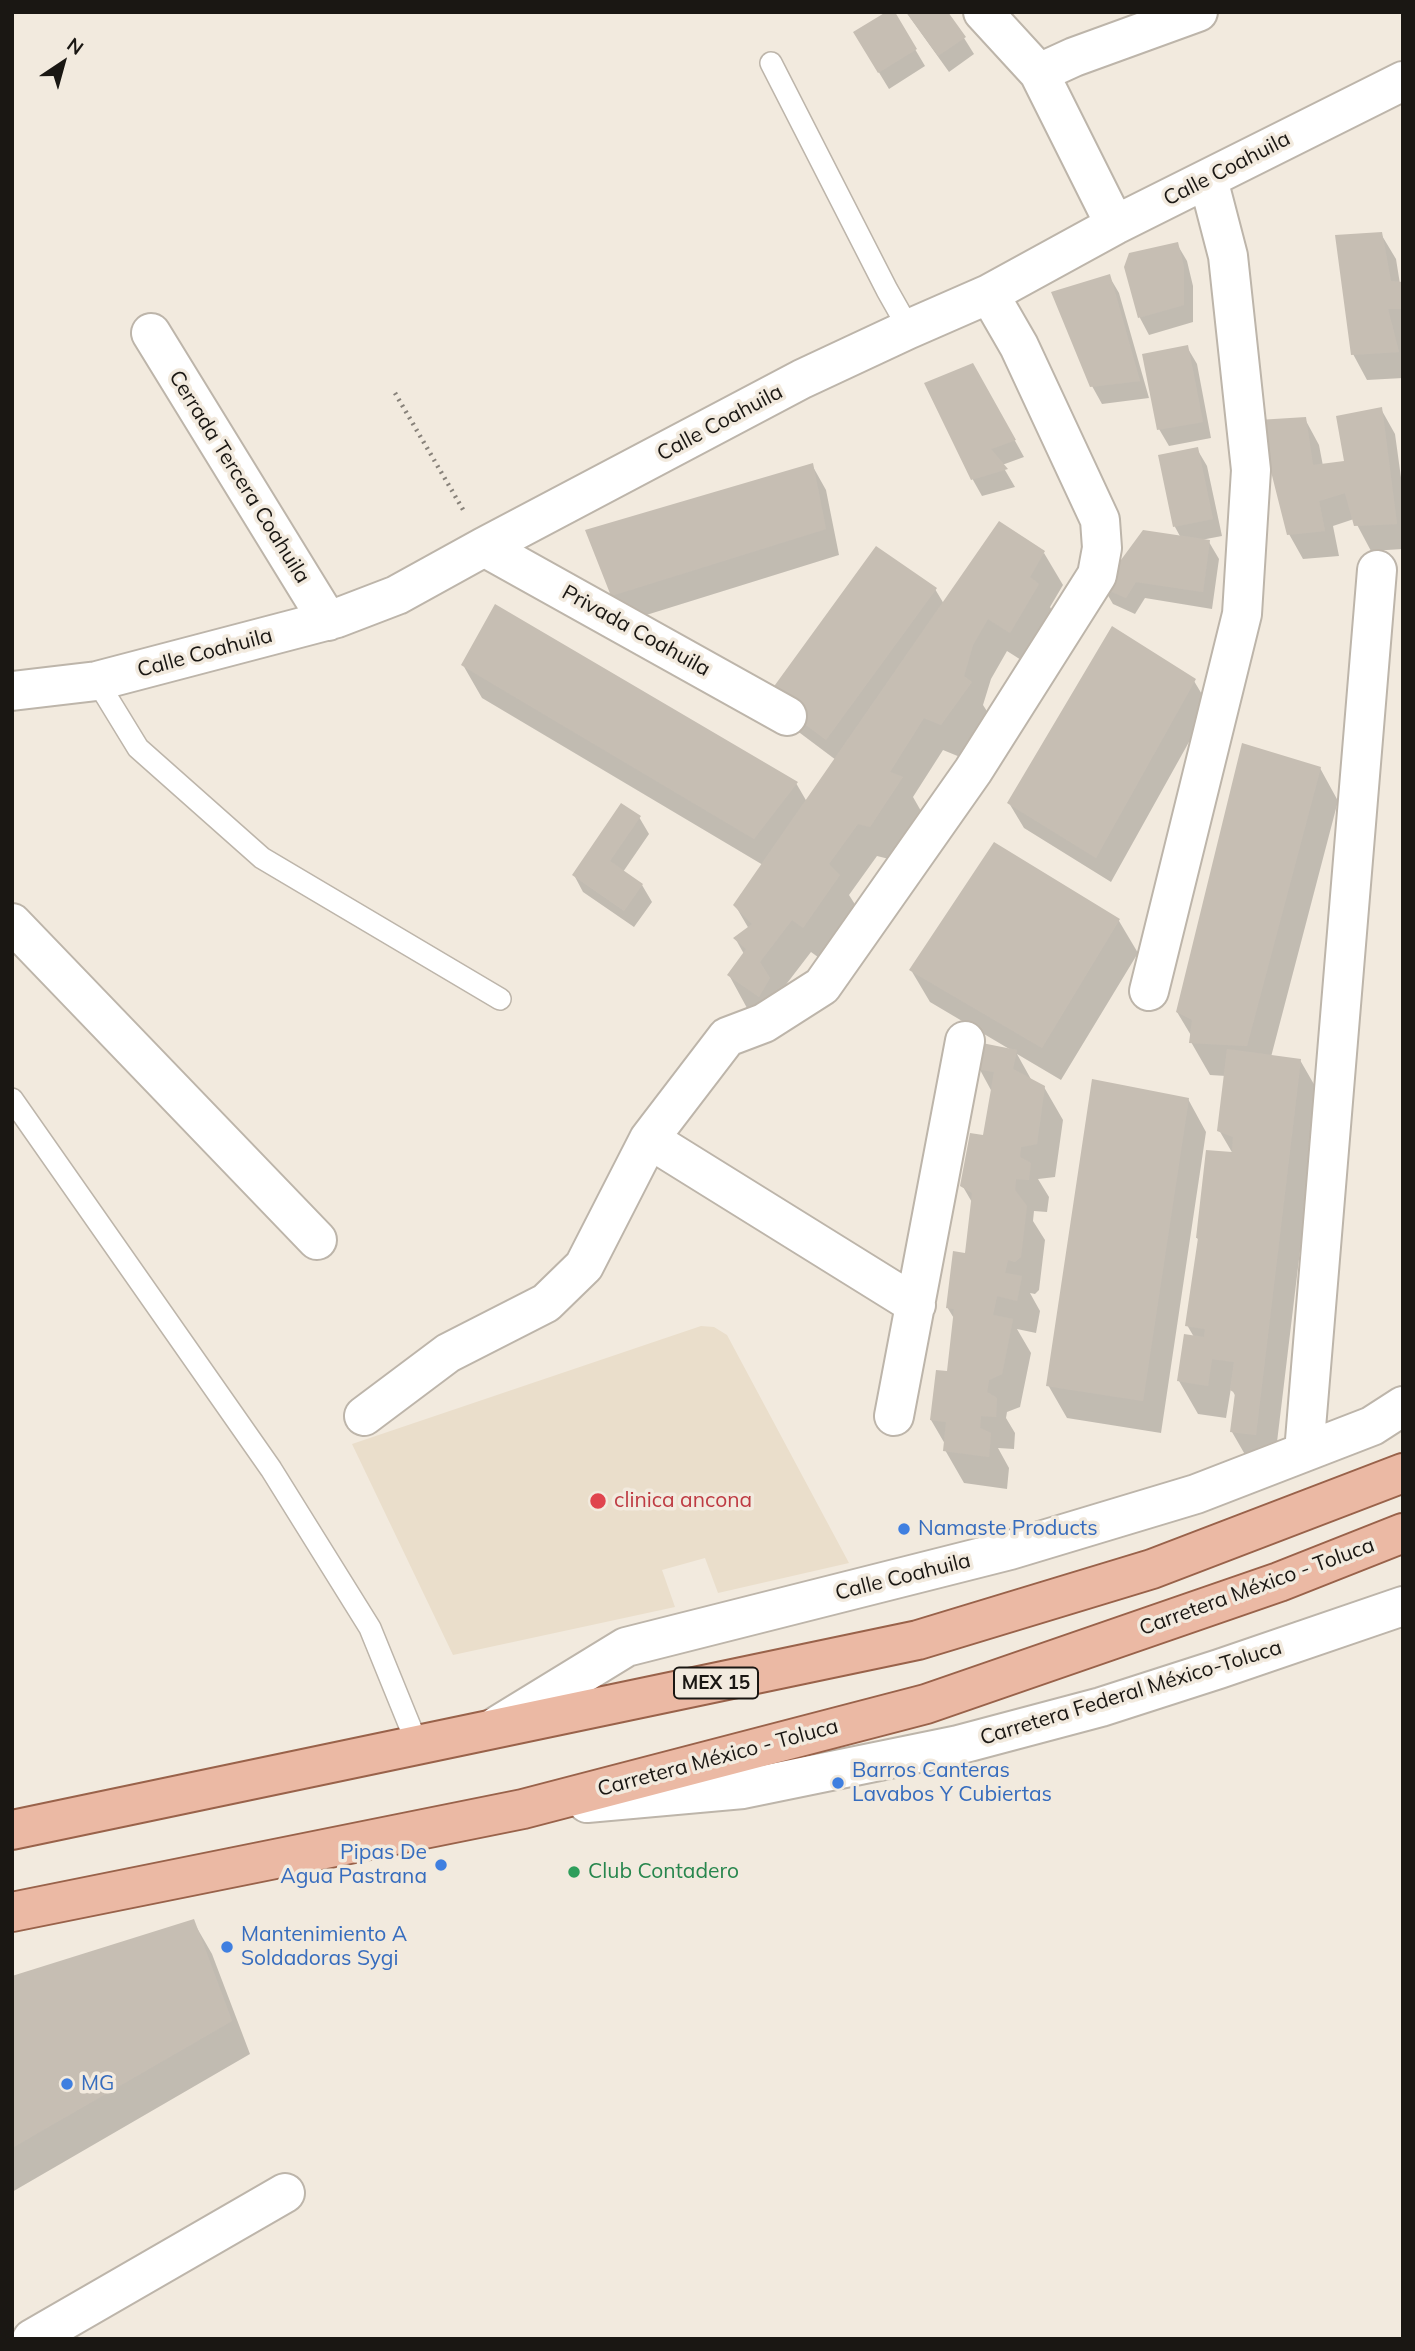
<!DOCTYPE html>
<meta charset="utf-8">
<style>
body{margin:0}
#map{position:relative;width:1415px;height:2351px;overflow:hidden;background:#f2eade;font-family:Mulish,sans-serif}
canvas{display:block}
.frame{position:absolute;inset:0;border:14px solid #1a1713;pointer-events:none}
.north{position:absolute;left:28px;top:28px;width:70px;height:70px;-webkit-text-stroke:5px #f2eade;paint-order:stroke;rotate:36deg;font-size:19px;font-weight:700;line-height:28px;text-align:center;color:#1a1713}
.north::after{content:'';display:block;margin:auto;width:24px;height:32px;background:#1a1713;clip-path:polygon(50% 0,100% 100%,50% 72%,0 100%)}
</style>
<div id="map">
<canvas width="1415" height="2351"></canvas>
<div class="frame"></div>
<div class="north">N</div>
</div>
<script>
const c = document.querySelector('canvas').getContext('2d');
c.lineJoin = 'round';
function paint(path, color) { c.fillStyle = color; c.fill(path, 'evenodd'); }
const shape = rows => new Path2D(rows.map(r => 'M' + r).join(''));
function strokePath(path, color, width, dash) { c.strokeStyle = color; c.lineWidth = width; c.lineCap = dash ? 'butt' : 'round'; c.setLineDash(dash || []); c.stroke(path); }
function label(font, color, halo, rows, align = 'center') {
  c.font = font + ' Mulish,sans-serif'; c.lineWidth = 7; c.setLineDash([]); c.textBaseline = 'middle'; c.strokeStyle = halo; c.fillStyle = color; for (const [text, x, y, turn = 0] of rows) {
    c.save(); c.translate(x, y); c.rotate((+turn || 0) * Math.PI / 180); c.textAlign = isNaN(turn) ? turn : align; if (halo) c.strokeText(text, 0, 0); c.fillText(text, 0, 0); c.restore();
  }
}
paint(shape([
 [701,1326,714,1327,727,1335,849,1563,718,1593,705,1558,662,1570,675,1607,453,1655,352,1444]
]), '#eadecb');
paint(shape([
 [893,12,925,66,889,89,855,33],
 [906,12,964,38,974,54,949,72],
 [1381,234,1396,259,1400,284,1403,284,1403,333,1401,333,1403,378,1367,380,1353,354],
 [1177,244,1187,261,1193,286,1193,322,1149,335,1140,318,1126,267],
 [1109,276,1119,293,1149,398,1102,404,1092,386],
 [1187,347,1197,364,1211,438,1169,446,1159,429],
 [973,365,1024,457,1002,465,1015,487,982,496,973,480],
 [1381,409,1395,434,1403,492,1403,549,1371,551,1354,519,1333,526,1339,556,1303,559,1289,534,1305,419,1319,445,1323,466,1346,462],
 [1197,449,1207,466,1222,536,1201,540,1209,542,1219,559,1212,609,1145,598,1135,614,1113,604,1103,587,1181,538,1175,527,1160,457],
 [812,465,826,490,839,555,627,621,612,596,587,531],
 [1044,553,1063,585,1050,607,1056,618,1029,665,1007,651,991,679,983,705,990,716,960,757,943,750,913,797,921,811,889,859,877,856,849,895,858,909,822,960,811,952,778,995,778,1029,747,1008,729,975,744,954,735,938,749,929,735,905,763,865,482,698,463,665,796,783,807,802,836,760,784,721,935,589,944,604],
 [1194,681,1209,706,1111,882,1024,828,1009,803],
 [1320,768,1338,801,1271,1057,1300,1060,1319,1093,1274,1467,1251,1465,1232,1432,1236,1397,1231,1388,1226,1418,1198,1414,1179,1381,1194,1337,1187,1325,1199,1241,1197,1238,1233,1154,1219,1130,1226,1076,1210,1075,1191,1042,1192,1037,1177,1012],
 [639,817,649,834,623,872,642,885,652,902,634,927,583,892,574,875],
 [994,845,1119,921,1138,953,1061,1080,1017,1054,1032,1081,1044,1087,1063,1120,1055,1177,1038,1179,1049,1197,1047,1212,1034,1211,1033,1221,1045,1240,1039,1290,1035,1294,1030,1293,1040,1311,1036,1333,1017,1329,1031,1353,1020,1407,1007,1412,1006,1418,1015,1433,1014,1449,998,1448,1009,1468,1007,1489,964,1483,945,1450,945,1444,931,1420,948,1373,955,1320,947,1307,966,1255,973,1204,962,1185,984,1137,992,1092,979,1068,1011,1050,930,1002,911,970],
 [1188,1099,1206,1132,1161,1433,1067,1418,1048,1385],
 [193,1921,212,1954,250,2054,12,2192,12,1978]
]), '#0003');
paint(shape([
 [886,12,895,12,917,49,878,73,853,32],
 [906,12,948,12,966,37,938,56],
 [1382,232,1391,281,1403,282,1403,309,1388,309,1399,352,1351,355,1335,235],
 [1178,242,1184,267,1184,305,1138,318,1124,267,1129,253],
 [1110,274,1140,381,1090,387,1051,292],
 [1188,345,1203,422,1157,430,1142,354],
 [973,363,1016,440,991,449,1008,469,971,480,924,383],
 [1382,407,1397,524,1354,526,1345,493,1319,501,1325,531,1287,535,1258,420,1306,417,1313,465,1344,461,1336,416],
 [1198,447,1213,519,1173,527,1158,455],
 [813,463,826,529,611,596,585,530],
 [999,521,1045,551,1030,577,1039,584,1010,633,988,619,973,645,964,676,972,682,941,725,924,718,890,772,903,777,870,827,858,824,829,864,840,875,803,928,792,920,760,962,770,978,759,997,727,975,746,949,733,938,752,924,733,905],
 [1143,530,1210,540,1203,592,1136,582,1126,598,1101,587],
 [876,546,937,588,826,740,767,696],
 [495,604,798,782,754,839,461,665],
 [1112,626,1196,679,1096,858,1007,803],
 [1242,743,1321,767,1247,1046,1189,1043,1192,1020,1176,1012],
 [621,803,641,816,610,861,643,884,624,911,572,875],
 [994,842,1120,919,1042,1048,909,970],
 [982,1043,1017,1050,1013,1069,1045,1086,1037,1144,1021,1147,1020,1157,1031,1163,1029,1180,1016,1179,1015,1190,1027,1206,1021,1257,1015,1262,1008,1260,1005,1273,1022,1276,1017,1301,997,1296,993,1315,1013,1319,1002,1374,989,1380,987,1392,997,1398,996,1417,981,1416,980,1428,991,1433,989,1457,943,1451,946,1422,930,1420,936,1370,947,1371,954,1309,946,1308,953,1251,965,1253,972,1193,960,1186,970,1133,983,1135,994,1072,977,1069],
 [1227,1049,1301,1059,1256,1435,1230,1432,1235,1393,1230,1390,1234,1362,1212,1359,1208,1386,1177,1381,1184,1334,1204,1337,1205,1329,1185,1326,1198,1238,1196,1238,1206,1150,1232,1152,1233,1137,1217,1131],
 [1092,1079,1189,1098,1143,1401,1046,1386],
 [194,1919,232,2021,12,2148,12,1976]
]), '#c6beb3');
const service = shape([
 [771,63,887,290,909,329],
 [97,681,138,748,262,858,500,999],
 [12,1099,271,1469,370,1628,418,1746]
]);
const minor = shape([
 [983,12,1039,73,1115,225],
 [1039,73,1074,57,1198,12],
 [151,333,328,621],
 [484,547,787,716],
 [12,691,97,681,337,618,397,595,484,547,802,379,909,329,989,294,1115,225,1403,81],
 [12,923,317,1240],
 [1149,991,1242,614,1251,470,1228,256,1208,179],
 [649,1139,916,1305],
 [364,1416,448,1353,546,1303,584,1266,649,1139,727,1037,764,1023,822,986,973,771,1097,575,1102,548,1100,520,1019,346,989,294],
 [894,1416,965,1041],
 [1304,1452,1377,570],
 [497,1726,626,1647,1010,1550,1196,1494,1372,1426,1403,1406],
 [32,2339,285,2193]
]);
const tertiary = shape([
 [587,1803,743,1789,958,1745,1101,1707,1219,1669,1403,1606]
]);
const primary = shape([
 [12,1830,918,1640,1152,1569,1403,1473],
 [12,1912,523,1809,926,1704,1279,1582,1403,1533]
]);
strokePath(service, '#bdb5aa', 24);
strokePath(minor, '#bdb5aa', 42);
strokePath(tertiary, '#bdb5aa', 42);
strokePath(primary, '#99624a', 42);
strokePath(shape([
 [395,393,465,513]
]), '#88827a', 4.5, [2, 5]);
strokePath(service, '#fff', 21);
strokePath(minor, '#fff', 38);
strokePath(tertiary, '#fff', 38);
strokePath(primary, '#ebb9a4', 38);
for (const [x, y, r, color] of [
 [598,1501,9,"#e0444e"],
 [904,1529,7,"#3f7fe0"],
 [838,1783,7,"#3f7fe0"],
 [441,1865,7,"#3f7fe0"],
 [574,1872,7,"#2e9e5b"],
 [227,1947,7,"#3f7fe0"],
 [67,2084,7,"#3f7fe0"]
]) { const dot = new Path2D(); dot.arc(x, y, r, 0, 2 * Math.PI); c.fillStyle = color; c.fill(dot); strokePath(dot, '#f2eade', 2.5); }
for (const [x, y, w] of [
 [716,1683,84]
]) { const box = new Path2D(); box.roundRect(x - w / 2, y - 15.5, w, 31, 5); c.fillStyle = '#f2eade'; c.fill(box); strokePath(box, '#1a1713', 2); }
label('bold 19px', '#1a1713', null, [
 ["MEX 15",716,1683]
]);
label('21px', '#1a1713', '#f2eade', [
 ["Calle Coahuila",1227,169,-27],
 ["Calle Coahuila",720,423,-28],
 ["Cerrada Tercera Coahuila",239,477,58],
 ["Privada Coahuila",636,631,29],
 ["Calle Coahuila",205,653,-15],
 ["Calle Coahuila",903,1577,-14],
 ["Carretera México - Toluca",1257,1587,-20],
 ["Carretera Federal México-Toluca",1131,1693,-17],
 ["Carretera México - Toluca",718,1758,-15]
]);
label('21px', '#be3a42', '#f2eade', [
 ["clinica ancona",614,1501]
], 'left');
label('21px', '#366cbe', '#f2eade', [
 ["Namaste Products",918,1529],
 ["Barros Canteras",852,1771],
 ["Lavabos Y Cubiertas",852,1795],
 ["Pipas De",427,1853,"right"],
 ["Agua Pastrana",427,1877,"right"],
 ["Mantenimiento A",241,1935],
 ["Soldadoras Sygi",241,1959],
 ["MG",81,2084]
], 'left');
label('21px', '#27864d', '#f2eade', [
 ["Club Contadero",588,1872]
], 'left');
</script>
